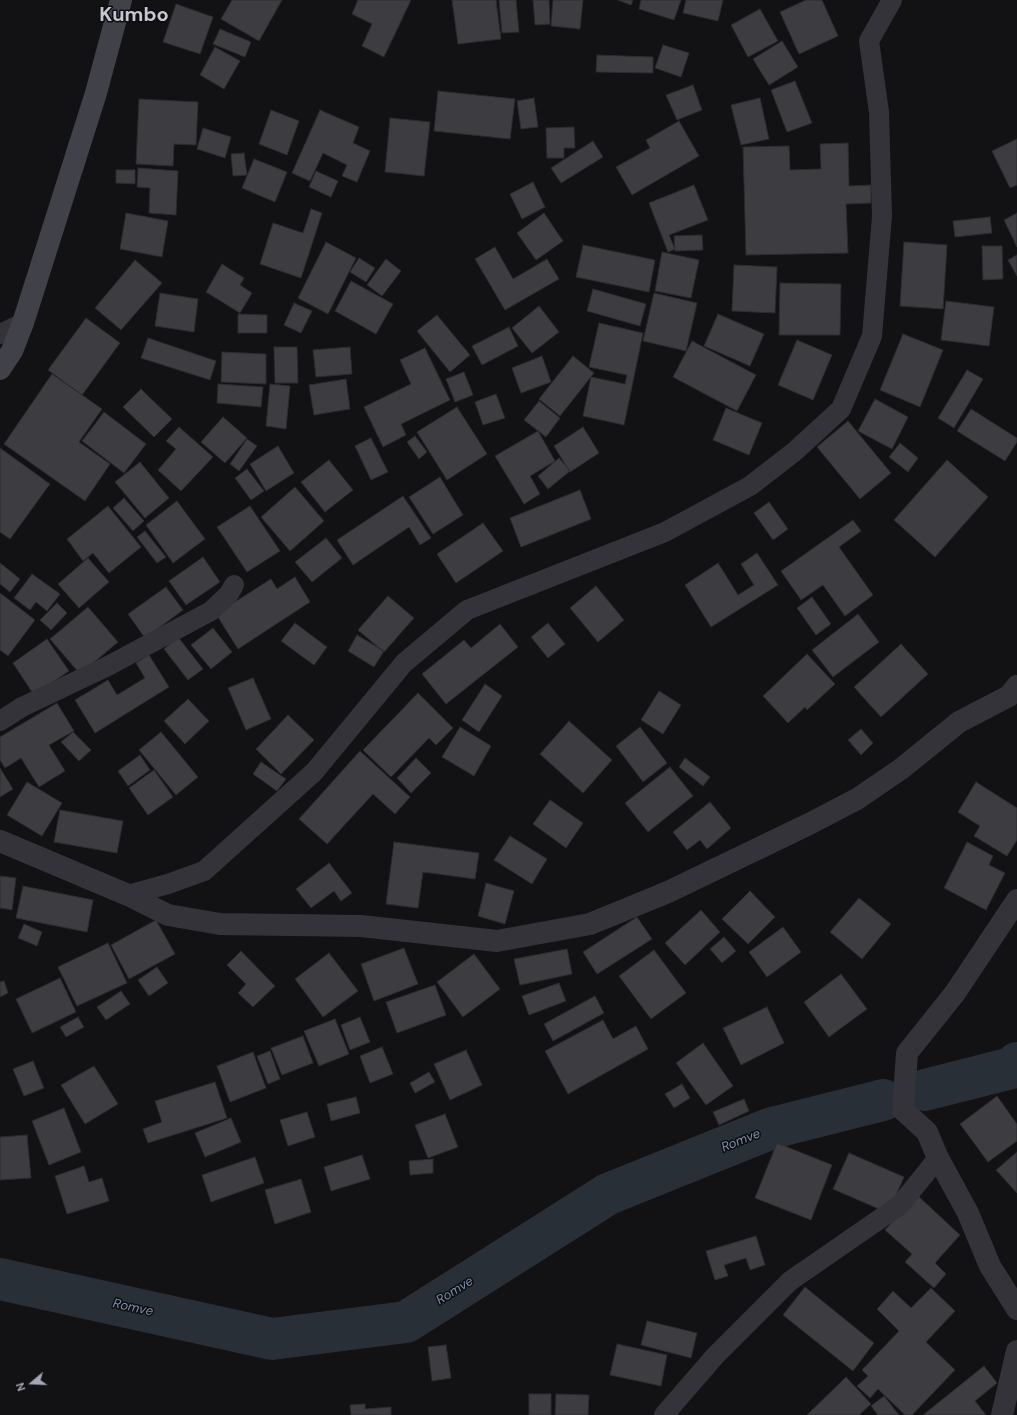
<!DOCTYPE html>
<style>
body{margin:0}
#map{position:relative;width:1017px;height:1415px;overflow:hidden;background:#121214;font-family:"DM Sans",sans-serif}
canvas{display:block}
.north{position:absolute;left:12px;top:1363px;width:40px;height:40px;-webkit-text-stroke:3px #0d0d0f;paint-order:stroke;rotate:251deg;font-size:11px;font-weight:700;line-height:16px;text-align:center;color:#a3a7b4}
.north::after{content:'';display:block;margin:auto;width:14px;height:18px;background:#a3a7b4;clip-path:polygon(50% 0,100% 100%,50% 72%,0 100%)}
</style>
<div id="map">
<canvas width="1017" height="1415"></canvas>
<div class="north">N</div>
</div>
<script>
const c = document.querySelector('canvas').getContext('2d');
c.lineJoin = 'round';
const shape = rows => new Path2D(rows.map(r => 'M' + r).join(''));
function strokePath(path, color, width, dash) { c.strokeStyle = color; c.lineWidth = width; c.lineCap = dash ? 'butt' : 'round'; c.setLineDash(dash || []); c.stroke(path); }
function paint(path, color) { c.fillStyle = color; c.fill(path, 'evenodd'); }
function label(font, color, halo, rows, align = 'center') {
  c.font = font + ' "DM Sans",sans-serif'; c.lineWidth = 3; c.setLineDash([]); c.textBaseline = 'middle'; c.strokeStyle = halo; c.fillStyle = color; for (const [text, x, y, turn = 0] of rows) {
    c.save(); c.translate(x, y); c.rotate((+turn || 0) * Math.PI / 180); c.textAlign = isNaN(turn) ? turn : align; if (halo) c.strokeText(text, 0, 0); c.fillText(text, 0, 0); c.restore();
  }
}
strokePath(shape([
 [925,1090,1015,1067,1017,1063],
 [0,1279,272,1339,406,1322,608,1194,772,1128,883,1100]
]), '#282f37', 42);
const building = shape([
 [232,0,282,0,259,41,221,19,232,0],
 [358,0,411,0,384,57,362,46,372,24,352,14,358,0],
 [452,0,496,0,501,39,458,44,452,0],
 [499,0,516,0,519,32,502,33,499,0],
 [533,0,549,0,550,24,535,25,533,0],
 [553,0,583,0,580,29,551,26,553,0],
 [618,0,633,0,631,5,618,0],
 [641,0,681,0,674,20,639,9,641,0],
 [686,0,723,0,718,21,683,13,686,0],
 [806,0,822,0,838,36,799,54,780,12,806,0],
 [176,4,213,17,200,54,163,42,176,4],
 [760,9,778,41,748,57,731,25,760,9],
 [220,29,251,42,245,57,213,44,220,29],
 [782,41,798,67,769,85,753,59,782,41],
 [663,45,689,53,681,77,655,68,663,45],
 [215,47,240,61,224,89,200,75,215,47],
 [597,55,653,57,653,73,596,72,597,55],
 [795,81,812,123,787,132,771,90,795,81],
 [693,85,702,110,677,120,666,95,693,85],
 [438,91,515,99,510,139,434,131,438,91],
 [534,98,538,127,521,129,517,101,534,98],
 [760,98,769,139,741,145,731,105,760,98],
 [139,99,198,102,196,145,174,144,173,166,136,164,139,99],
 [271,110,299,121,287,155,259,144,271,110],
 [320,110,359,127,353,143,370,151,357,182,342,176,347,165,323,153,310,181,292,173,320,110],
 [390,118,430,122,424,176,385,172,390,118],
 [679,121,699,156,632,195,616,167,650,148,646,140,679,121],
 [574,127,575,148,564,148,564,158,547,158,546,128,574,127],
 [203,128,231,137,225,158,197,149,203,128],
 [1017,139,1017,185,1010,188,992,151,1017,139],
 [593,141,603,157,561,183,551,168,593,141],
 [848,143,849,186,871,185,871,203,846,204,848,253,746,255,743,147,789,146,790,170,821,169,820,144,848,143],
 [244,153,247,175,233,176,231,154,244,153],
 [254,159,287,172,275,202,242,188,254,159],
 [138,168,178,171,176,215,149,213,150,188,137,187,138,168],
 [116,170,135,170,135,184,116,183,116,170],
 [316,171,338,181,331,197,309,187,316,171],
 [533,182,545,207,522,219,510,194,533,182],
 [694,185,708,220,669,235,675,249,668,252,649,203,694,185],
 [311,209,322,213,301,278,260,264,273,223,303,233,311,209],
 [126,213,168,221,162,257,120,249,126,213],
 [544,213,563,241,536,260,517,233,544,213],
 [1017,213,1017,247,1004,220,1017,213],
 [990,217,992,233,955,237,953,221,990,217],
 [702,235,703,250,675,251,674,236,702,235],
 [326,242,356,258,328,314,298,298,326,242],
 [904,242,947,245,943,309,900,306,904,242],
 [583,245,655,260,649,292,576,277,583,245],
 [982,246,1002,246,1003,279,983,280,982,246],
 [495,247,513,279,547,259,559,279,505,310,475,259,495,247],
 [662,252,699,260,691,298,655,291,662,252],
 [1017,255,1017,276,1008,260,1017,255],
 [359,258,375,268,366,282,350,272,359,258],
 [386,259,401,271,382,296,367,285,386,259],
 [135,260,162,283,121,330,95,308,135,260],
 [222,264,244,278,240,285,252,293,240,313,206,292,222,264],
 [734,265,777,267,775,313,732,311,734,265],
 [351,281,393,304,376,334,335,311,351,281],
 [780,283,841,284,840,335,779,335,780,283],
 [593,289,646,304,640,326,587,311,593,289],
 [160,293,198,299,194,332,155,326,160,293],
 [654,293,697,303,686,351,643,341,654,293],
 [946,301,994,307,989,346,941,340,946,301],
 [294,303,312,311,301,333,284,325,294,303],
 [539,306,559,332,532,353,512,328,539,306],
 [238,314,267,315,267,333,238,333,238,314],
 [718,314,764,334,750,366,704,346,718,314],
 [437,315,470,355,450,372,417,331,437,315],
 [86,318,120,343,82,395,48,370,86,318],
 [599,323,643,333,624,425,583,416,591,377,625,384,627,375,589,367,599,323],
 [509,327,518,346,482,365,472,346,509,327],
 [903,334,943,350,920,407,880,390,903,334],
 [148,338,216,361,210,380,141,358,148,338],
 [797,340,832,355,813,400,778,385,797,340],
 [692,341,756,375,737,411,673,377,692,341],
 [274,347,297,347,298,383,275,383,274,347],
 [350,347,352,374,316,377,313,350,350,347],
 [425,348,450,400,401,424,406,435,383,447,364,407,411,384,400,360,425,348],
 [222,352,266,354,266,384,221,382,222,352],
 [542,356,551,382,521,393,512,368,542,356],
 [573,356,594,373,560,416,539,399,573,356],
 [967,370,983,379,954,428,938,418,967,370],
 [464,372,473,395,455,402,446,379,464,372],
 [52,374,102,409,79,442,110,464,85,501,4,444,52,374],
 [346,379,350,409,314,415,309,385,346,379],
 [218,384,263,387,261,407,217,403,218,384],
 [270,384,290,386,286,429,266,426,270,384],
 [141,389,172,419,154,437,123,407,141,389],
 [496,394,505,418,483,425,475,402,496,394],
 [875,399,908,417,892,449,858,431,875,399],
 [539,401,560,418,546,437,524,420,539,401],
 [457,407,487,454,447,480,417,432,457,407],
 [726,408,762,423,749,455,713,440,726,408],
 [971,409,1017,438,1017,442,1005,461,957,431,971,409],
 [104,412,146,444,124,473,82,441,104,412],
 [223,417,247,438,225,463,201,442,223,417],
 [848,421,891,473,860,499,817,447,848,421],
 [179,427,213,457,181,491,158,470,176,449,166,441,179,427],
 [583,427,599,453,570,472,554,446,583,427],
 [538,431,555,461,530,476,540,494,524,504,495,456,538,431],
 [415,436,427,452,419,459,407,442,415,436],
 [371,438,388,472,371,480,355,446,371,438],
 [247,439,257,446,239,471,230,464,247,439],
 [900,443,918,458,908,472,889,457,900,443],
 [278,446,294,473,266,491,250,464,278,446],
 [0,448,50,484,10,539,0,532,0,448],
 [559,458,570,471,548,489,538,476,559,458],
 [329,460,353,490,325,512,301,482,329,460],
 [947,460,988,497,935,557,894,520,947,460],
 [140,462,169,498,145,518,115,482,140,462],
 [247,469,264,491,251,500,235,478,247,469],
 [440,477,463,515,433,534,409,497,440,477],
 [295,487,324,521,290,551,261,517,295,487],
 [580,490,591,519,521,547,510,518,580,490],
 [403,496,431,538,420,545,409,527,353,565,337,540,403,496],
 [124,498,144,521,133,531,113,508,124,498],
 [177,501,205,539,173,563,146,525,177,501],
 [769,502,788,529,773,540,754,513,769,502],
 [108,506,141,547,109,573,93,553,83,561,67,539,108,506],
 [250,506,280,551,247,572,217,527,250,506],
 [853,520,861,531,839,547,873,595,845,616,823,585,801,600,781,571,853,520],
 [483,523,503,551,456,583,437,554,483,523],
 [145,531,166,557,157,563,137,537,145,531],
 [326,538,342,558,312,582,295,562,326,538],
 [757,553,778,585,711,627,685,585,718,563,738,595,754,585,741,564,757,553],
 [203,557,220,582,186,605,169,581,203,557],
 [88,558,109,582,79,608,58,584,88,558],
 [0,563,20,579,10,592,0,584,0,563],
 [32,574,60,594,47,611,36,602,30,610,14,598,32,574],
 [295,577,310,602,238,649,216,614,271,579,277,589,295,577],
 [596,586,624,620,598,642,570,608,596,586],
 [166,587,183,610,145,638,128,614,166,587],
 [0,593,35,620,8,656,0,650,0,593],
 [388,596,414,618,384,652,358,630,388,596],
 [812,597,831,624,816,635,797,608,812,597],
 [57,603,67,613,51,630,40,620,57,603],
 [88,607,118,642,80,674,50,639,88,607],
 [858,614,879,642,833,677,812,650,858,614],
 [295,623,327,647,314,665,281,641,295,623],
 [548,623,565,644,548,658,531,637,548,623],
 [500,624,518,647,446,704,422,674,464,640,471,648,500,624],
 [213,628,232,652,211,669,191,645,213,628],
 [357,635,384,651,374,667,348,651,357,635],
 [178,637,203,669,188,680,164,649,178,637],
 [47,639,69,671,34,695,13,663,47,639],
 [901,644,928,674,881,717,854,687,901,644],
 [807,654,835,684,807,710,805,707,788,723,763,696,807,654],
 [149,655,169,687,95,733,75,700,108,680,117,695,145,678,136,663,149,655],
 [253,678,271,719,246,730,228,688,253,678],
 [485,684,502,696,479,732,462,720,485,684],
 [659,691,681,705,663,734,641,720,659,691],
 [418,693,453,728,436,745,429,738,391,777,363,750,418,693],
 [188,699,209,721,185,744,164,721,188,699],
 [57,703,74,731,49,745,65,771,39,787,21,758,5,768,0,760,0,737,57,703],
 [288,715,314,740,281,774,256,749,288,715],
 [569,721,612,760,583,793,540,754,569,721],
 [460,727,491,746,474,776,442,757,460,727],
 [640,727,667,763,643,782,616,746,640,727],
 [861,729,873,743,861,755,848,740,861,729],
 [73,732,91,750,79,761,61,742,73,732],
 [161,732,198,777,176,795,139,750,161,732],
 [360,751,410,797,395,814,373,794,327,844,299,819,360,751],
 [140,755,150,770,128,786,118,771,140,755],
 [416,758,431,773,411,793,397,778,416,758],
 [685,758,710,777,703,786,679,767,685,758],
 [261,762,286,779,277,791,253,774,261,762],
 [670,767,693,796,648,832,625,803,670,767],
 [0,768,13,789,0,797,0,768],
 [154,770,173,797,148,815,129,788,154,770],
 [27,782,62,803,42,836,7,815,27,782],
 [976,782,1017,808,1017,840,1007,856,974,836,980,826,958,812,976,782],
 [550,800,583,823,566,848,533,824,550,800],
 [710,802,731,828,707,849,700,840,687,850,673,832,710,802],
 [60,810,123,821,117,853,54,842,60,810],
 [510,836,547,859,532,884,494,860,510,836],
 [394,842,479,853,475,879,423,872,418,908,386,904,394,842],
 [967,842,993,856,989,865,1005,873,986,910,944,888,967,842],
 [329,863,352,893,341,901,334,891,311,908,296,889,329,863],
 [0,876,16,878,12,910,0,908,0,876],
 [486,883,514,891,505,924,478,916,486,883],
 [23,886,93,900,87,932,16,918,23,886],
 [750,891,775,917,748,944,722,919,750,891],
 [859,898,891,924,862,959,830,932,859,898],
 [701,910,720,932,685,965,665,943,701,910],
 [637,917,652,939,597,974,583,952,637,917],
 [156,920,175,954,129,979,111,945,156,920],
 [24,924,42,932,37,946,18,938,24,924],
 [783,927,801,952,767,977,749,952,783,927],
 [724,937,736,951,722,963,710,949,724,937],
 [108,943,127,983,77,1006,58,967,108,943],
 [404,948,418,984,374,1001,361,964,404,948],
 [567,949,572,974,520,985,514,959,567,949],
 [654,950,686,993,651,1019,619,976,654,950],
 [241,951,275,986,253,1007,238,993,246,984,227,965,241,951],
 [329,953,358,991,323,1017,295,979,329,953],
 [474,954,500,989,463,1017,437,982,474,954],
 [157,967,168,983,149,996,138,980,157,967],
 [841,974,867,1009,829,1037,804,1002,841,974],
 [60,978,76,1012,32,1033,16,999,60,978],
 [4,981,8,993,0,997,0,982,4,981],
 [559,983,566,1001,529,1015,522,996,559,983],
 [435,985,446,1015,397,1033,386,1002,435,985],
 [121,991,130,1004,106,1020,97,1007,121,991],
 [595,996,604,1013,553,1041,544,1024,595,996],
 [767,1007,784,1043,741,1065,723,1028,767,1007],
 [78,1017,84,1027,66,1037,60,1027,78,1017],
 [360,1017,370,1042,350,1050,341,1025,360,1017],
 [335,1019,349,1054,319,1066,304,1031,335,1019],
 [603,1020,613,1039,636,1026,648,1049,568,1094,545,1051,603,1020],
 [303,1036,313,1063,282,1075,271,1048,303,1036],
 [703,1043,733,1086,706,1105,676,1063,703,1043],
 [382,1047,393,1074,370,1083,360,1056,382,1047],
 [466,1050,482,1085,450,1100,434,1064,466,1050],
 [270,1051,280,1079,268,1084,257,1056,270,1051],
 [253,1052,266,1088,230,1102,217,1066,253,1052],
 [33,1061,44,1088,24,1096,13,1069,33,1061],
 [94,1066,118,1104,85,1124,61,1085,94,1066],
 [429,1072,435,1082,415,1093,410,1083,429,1072],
 [215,1082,227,1118,148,1143,143,1129,162,1122,155,1101,215,1082],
 [682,1084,690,1098,674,1108,665,1094,682,1084],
 [997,1096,1017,1124,1017,1141,988,1162,960,1124,997,1096],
 [356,1097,360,1113,331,1121,327,1104,356,1097],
 [744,1099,749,1111,719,1125,713,1112,744,1099],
 [64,1108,81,1152,49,1165,32,1121,64,1108],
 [307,1112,315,1137,288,1146,280,1120,307,1112],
 [445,1114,458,1147,428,1158,415,1125,445,1114],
 [231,1118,241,1142,205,1157,195,1133,231,1118],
 [27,1135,31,1178,0,1180,0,1137,27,1135],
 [777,1143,832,1165,811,1220,755,1198,777,1143],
 [1017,1152,1017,1193,996,1170,1017,1152],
 [849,1153,904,1177,888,1213,833,1189,849,1153],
 [362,1155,370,1179,331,1191,324,1167,362,1155],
 [255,1157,264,1183,211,1202,202,1175,255,1157],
 [433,1159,433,1173,410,1175,409,1161,433,1159],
 [84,1166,89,1182,102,1178,109,1201,67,1214,55,1176,84,1166],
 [301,1179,311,1212,275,1224,265,1190,301,1179],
 [917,1195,960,1235,935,1263,946,1274,934,1288,905,1262,912,1254,885,1230,917,1195],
 [756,1236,765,1265,750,1270,746,1258,724,1265,728,1276,715,1280,706,1251,756,1236],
 [805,1287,874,1343,853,1371,783,1315,805,1287],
 [931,1288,955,1311,926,1342,955,1370,912,1415,905,1415,878,1389,870,1398,857,1386,868,1376,862,1370,899,1331,877,1309,893,1291,911,1308,931,1288],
 [647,1321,697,1333,691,1358,641,1345,647,1321],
 [617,1344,667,1355,661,1386,610,1375,617,1344],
 [446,1345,451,1378,432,1381,428,1347,446,1345],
 [984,1366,997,1383,975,1401,986,1415,923,1415,984,1366],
 [846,1377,871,1404,859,1415,807,1415,846,1377],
 [529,1394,551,1394,551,1415,529,1415,529,1394],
 [556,1394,589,1395,588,1415,555,1415,556,1394],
 [884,1396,899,1415,878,1415,871,1406,884,1396],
 [365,1404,365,1409,391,1407,391,1415,351,1415,350,1405,365,1404]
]);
paint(building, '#3c3c41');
strokePath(building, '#2c2c30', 1);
strokePath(shape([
 [0,334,23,323],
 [0,721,22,707,108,666,211,611,229,594,234,585],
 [128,895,168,884,204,871,314,772,404,663,467,610,665,532,750,486,794,452,841,409,872,336,882,216,879,112,869,41,892,0],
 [664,1415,715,1356,790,1281,900,1205,938,1158]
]), '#333339', 20);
strokePath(shape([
 [0,841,128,895,168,915,220,924,361,926,497,941,590,924,668,892,809,824,857,799,901,769,959,722,1009,696,1017,686],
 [1017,900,955,993,907,1053,903,1110,927,1132,938,1158,968,1213,990,1266,1017,1309],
 [1002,1415,1017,1351]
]), '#333339', 22);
strokePath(shape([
 [0,369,12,351,23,323,96,93,121,0]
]), '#414249', 22);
label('italic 13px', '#7a92b0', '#0d0d0f', [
 ["Romve",741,1141,-22],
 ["Romve",455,1291,-32],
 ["Romve",133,1308,12]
]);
label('bold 20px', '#c4c7d0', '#0d0d0f', [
 ["Kumbo",134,16]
]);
</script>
